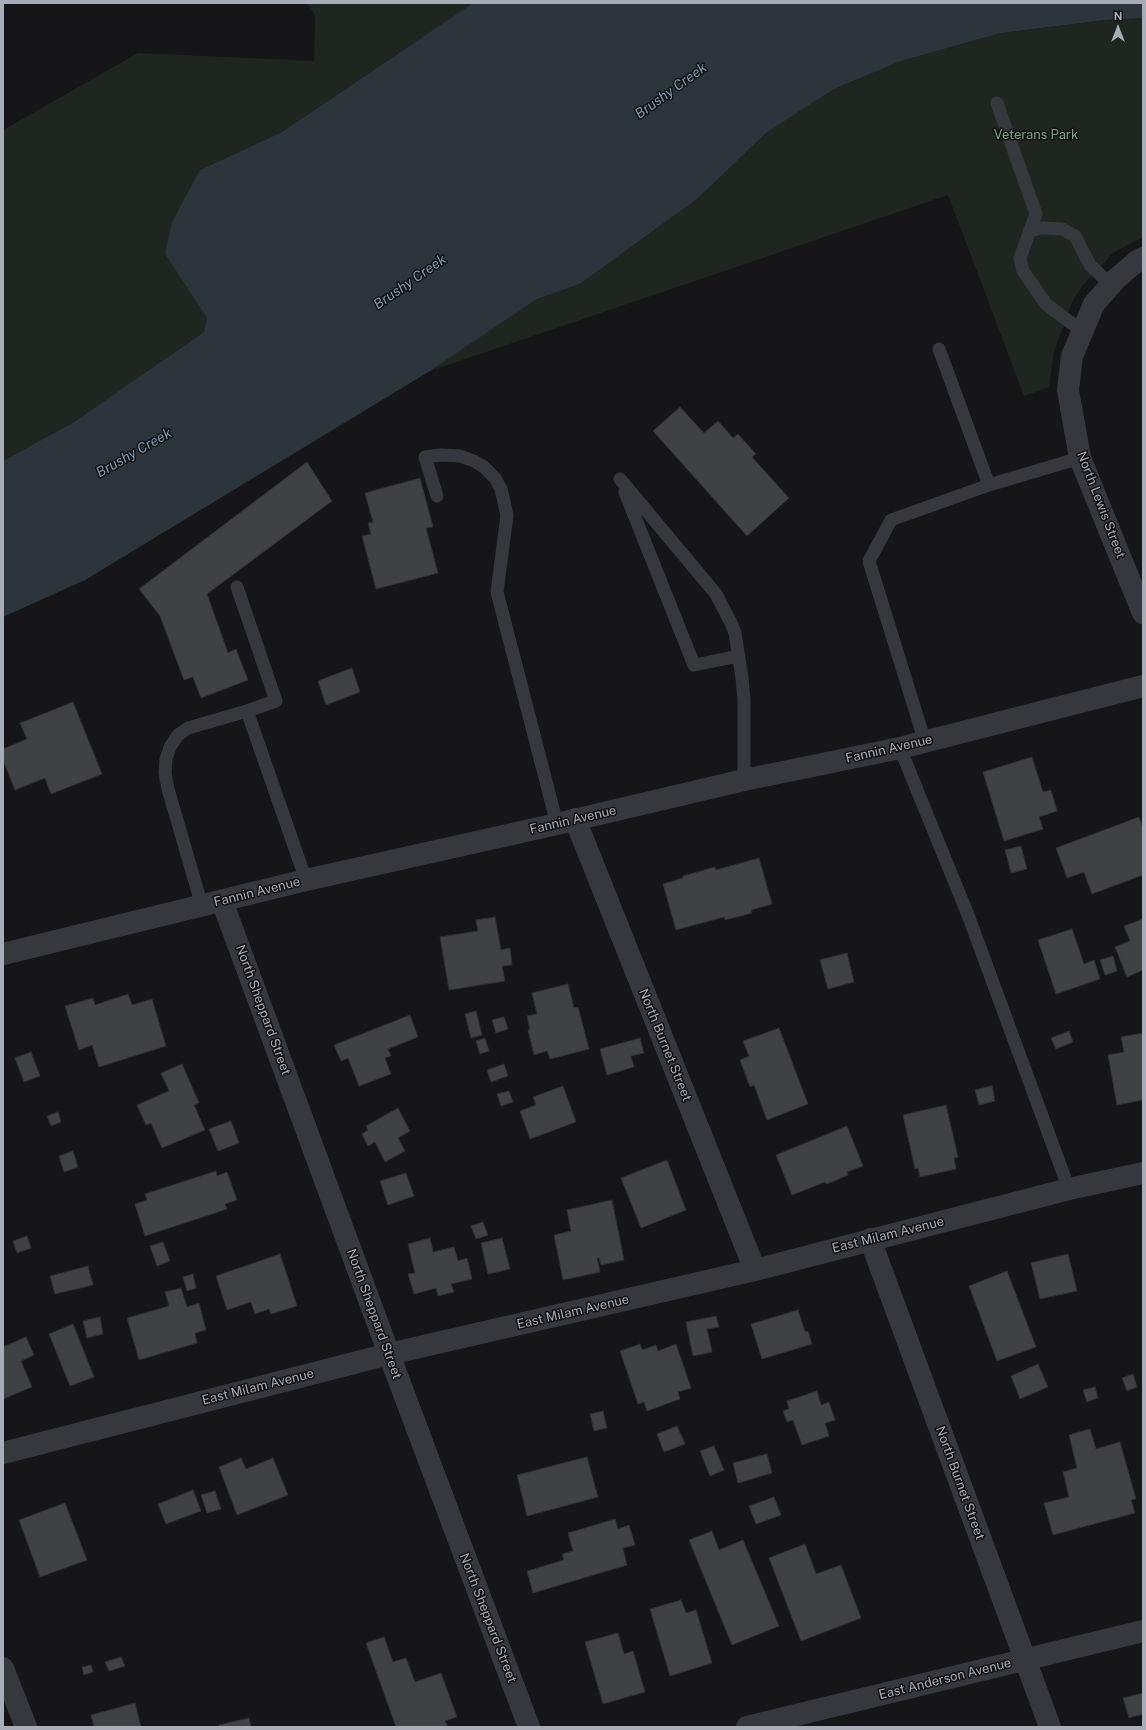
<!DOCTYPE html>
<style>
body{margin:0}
#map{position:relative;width:1146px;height:1730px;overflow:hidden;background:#161618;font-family:"Public Sans",sans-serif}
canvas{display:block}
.frame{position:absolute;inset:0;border:4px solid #a8adb8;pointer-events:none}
.north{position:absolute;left:1098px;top:8px;width:40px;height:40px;-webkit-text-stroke:3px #111113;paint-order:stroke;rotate:0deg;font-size:11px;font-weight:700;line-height:16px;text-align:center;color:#a8adb8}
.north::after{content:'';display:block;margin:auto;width:14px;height:18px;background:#a8adb8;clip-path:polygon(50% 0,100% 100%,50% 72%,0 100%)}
</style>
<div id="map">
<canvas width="1146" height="1730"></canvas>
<div class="frame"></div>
<div class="north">N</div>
</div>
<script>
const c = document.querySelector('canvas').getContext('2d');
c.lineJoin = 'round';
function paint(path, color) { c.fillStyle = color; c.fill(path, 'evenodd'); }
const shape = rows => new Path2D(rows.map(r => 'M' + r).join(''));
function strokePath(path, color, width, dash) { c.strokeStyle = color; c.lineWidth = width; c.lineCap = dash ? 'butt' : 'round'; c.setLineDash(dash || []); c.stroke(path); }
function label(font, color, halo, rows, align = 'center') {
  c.font = font + ' "Public Sans",sans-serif'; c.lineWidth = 3; c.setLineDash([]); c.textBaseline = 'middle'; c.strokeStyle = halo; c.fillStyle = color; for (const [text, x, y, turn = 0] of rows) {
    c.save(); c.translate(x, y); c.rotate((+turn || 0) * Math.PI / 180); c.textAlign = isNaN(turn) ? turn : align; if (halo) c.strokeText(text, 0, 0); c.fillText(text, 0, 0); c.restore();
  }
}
paint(shape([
 [308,3,473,3,282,132,200,170,165,254,207,318,204,332,74,422,3,461,3,130,138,53,314,61,315,16],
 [1143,18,1143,237,1113,253,1083,285,1072,302,1054,352,1049,387,1024,396,948,195,430,371,537,299,580,284,697,199,766,133,834,89,901,61,1001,33,1105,20]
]), '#1e261f');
paint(shape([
 [473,3,1143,3,1143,18,1105,20,1001,33,901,61,834,89,766,133,697,199,580,284,537,299,430,371,85,580,3,617,3,461,74,422,204,332,207,318,165,254,172,222,200,170,282,132]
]), '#2c353c');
const building = shape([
 [680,407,704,433,718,421,733,438,738,434,756,454,752,457,789,498,747,536,653,431,680,407],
 [307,462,332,501,207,594,228,653,236,649,248,680,201,698,193,677,184,680,160,616,139,589,307,462],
 [420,478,433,527,426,528,438,573,376,589,362,536,371,534,368,523,373,522,365,493,420,478],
 [352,668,360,692,326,705,318,681,352,668],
 [73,702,102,774,51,794,45,778,15,790,3,760,3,749,27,739,20,723,73,702],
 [1032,757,1043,792,1051,790,1057,811,1039,817,1043,829,1004,841,983,772,1032,757],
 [1139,817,1143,828,1143,875,1092,894,1084,872,1067,878,1056,848,1139,817],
 [1021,846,1027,869,1011,873,1005,850,1021,846],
 [759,858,772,904,751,910,752,913,725,920,724,917,676,930,663,884,683,878,683,876,715,867,716,870,759,858],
 [495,917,501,950,510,948,512,965,502,966,505,981,449,990,440,937,478,931,476,920,495,917],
 [1143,919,1143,970,1127,977,1115,947,1130,941,1124,926,1143,919],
 [1072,929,1084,964,1094,960,1100,979,1056,994,1038,940,1072,929],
 [847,953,854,982,828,989,820,960,847,953],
 [1113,956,1117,971,1105,975,1100,960,1113,956],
 [568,984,574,1008,578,1007,589,1049,550,1059,547,1051,534,1055,528,1030,530,1030,527,1016,537,1014,532,993,568,984],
 [128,994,132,1005,152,999,166,1046,99,1067,92,1045,79,1050,65,1006,93,998,95,1005,128,994],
 [476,1011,482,1035,471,1038,465,1014,476,1011],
 [410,1015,418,1037,388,1049,391,1056,385,1058,391,1074,359,1086,348,1058,341,1061,334,1045,410,1015],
 [504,1017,508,1029,496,1033,492,1020,504,1017],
 [779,1028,808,1104,767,1120,754,1085,750,1087,740,1060,749,1056,743,1041,779,1028],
 [1069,1031,1073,1042,1056,1049,1051,1038,1069,1031],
 [1143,1033,1143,1100,1117,1105,1108,1055,1124,1052,1121,1037,1143,1033],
 [485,1038,489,1051,480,1054,476,1041,485,1038],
 [640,1038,644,1053,631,1056,634,1067,607,1075,600,1049,640,1038],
 [31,1052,40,1076,24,1082,15,1058,31,1052],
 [182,1064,199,1103,194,1105,205,1130,162,1148,151,1123,146,1125,137,1105,169,1091,161,1073,182,1064],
 [504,1064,508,1076,491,1082,487,1070,504,1064],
 [563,1086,576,1122,530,1139,520,1111,536,1105,533,1097,563,1086],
 [992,1086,995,1101,979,1105,975,1090,992,1086],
 [509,1091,513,1102,501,1106,497,1094,509,1091],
 [946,1105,958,1157,954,1158,956,1169,920,1177,918,1168,915,1169,903,1115,946,1105],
 [398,1108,410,1131,398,1138,405,1151,385,1162,375,1142,368,1146,362,1134,368,1130,366,1126,398,1108],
 [58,1112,61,1122,51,1126,47,1116,58,1112],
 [231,1121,239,1143,218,1151,209,1129,231,1121],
 [847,1126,863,1166,847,1172,848,1175,827,1184,825,1182,792,1195,776,1155,847,1126],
 [73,1151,78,1167,64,1172,59,1156,73,1151],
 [667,1160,686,1210,641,1228,621,1178,667,1160],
 [216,1171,217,1176,227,1172,237,1200,225,1204,227,1209,145,1236,135,1204,147,1200,145,1194,216,1171],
 [406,1173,414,1196,388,1205,380,1181,406,1173],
 [612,1200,624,1260,601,1265,599,1258,597,1258,600,1272,563,1280,554,1235,571,1231,567,1210,612,1200],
 [483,1222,488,1235,476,1239,471,1226,483,1222],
 [27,1236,31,1248,17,1253,13,1241,27,1236],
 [430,1238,433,1252,454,1247,458,1261,467,1258,472,1279,451,1284,454,1292,438,1296,436,1288,414,1294,408,1274,415,1273,408,1244,430,1238],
 [502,1238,510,1269,488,1274,481,1243,502,1238],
 [163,1242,170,1261,157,1266,150,1246,163,1242],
 [280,1254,297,1306,271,1314,269,1309,255,1314,251,1302,227,1310,216,1276,280,1254],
 [1068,1254,1077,1291,1040,1299,1031,1263,1068,1254],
 [88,1266,93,1285,55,1294,50,1276,88,1266],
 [1007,1271,1036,1347,997,1361,969,1286,1007,1271],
 [193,1274,196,1288,187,1291,183,1277,193,1274],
 [181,1288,187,1307,199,1303,206,1330,195,1333,197,1343,139,1360,127,1318,169,1306,165,1292,181,1288],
 [798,1310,805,1332,808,1331,812,1344,762,1359,751,1324,798,1310],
 [716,1316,719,1327,707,1329,712,1352,693,1356,686,1322,716,1316],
 [100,1317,103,1334,87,1338,83,1321,100,1317],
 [73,1324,94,1377,70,1386,49,1334,73,1324],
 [26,1337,34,1355,21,1361,32,1387,3,1399,3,1347,26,1337],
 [640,1344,642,1350,656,1345,658,1351,676,1344,691,1388,678,1392,680,1399,647,1411,644,1402,638,1404,620,1351,640,1344],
 [1038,1364,1048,1387,1020,1399,1011,1376,1038,1364],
 [1133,1374,1137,1387,1127,1391,1122,1378,1133,1374],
 [1095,1387,1098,1398,1087,1402,1083,1390,1095,1387],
 [817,1391,821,1405,829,1402,835,1420,825,1423,829,1436,802,1445,793,1420,787,1422,783,1411,789,1409,787,1401,817,1391],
 [603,1411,607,1428,594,1431,590,1414,603,1411],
 [677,1426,685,1444,664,1452,657,1434,677,1426],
 [1090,1429,1096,1449,1120,1442,1136,1499,1131,1500,1135,1513,1053,1535,1044,1503,1069,1497,1063,1472,1077,1468,1069,1435,1090,1429],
 [714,1446,724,1470,710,1476,700,1451,714,1446],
 [767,1454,772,1473,738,1483,733,1463,767,1454],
 [587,1457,598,1497,527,1516,517,1475,587,1457],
 [241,1458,246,1469,273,1458,288,1495,237,1515,219,1467,241,1458],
 [193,1490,201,1511,166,1524,158,1504,193,1490],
 [215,1491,221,1509,207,1513,201,1495,215,1491],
 [774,1497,781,1515,756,1524,749,1506,774,1497],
 [65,1503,87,1560,40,1577,19,1520,65,1503],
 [615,1519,618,1529,629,1525,635,1545,623,1548,627,1565,533,1593,527,1571,564,1560,562,1554,573,1551,568,1533,615,1519],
 [712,1531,719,1550,743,1540,779,1626,732,1645,689,1540,712,1531],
 [805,1544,816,1574,841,1565,861,1618,801,1641,769,1558,805,1544],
 [681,1600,686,1613,696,1610,712,1663,670,1676,650,1609,681,1600],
 [618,1633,624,1654,633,1651,645,1692,603,1704,585,1642,618,1633],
 [384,1637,393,1662,406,1658,415,1682,441,1673,457,1717,445,1721,448,1727,396,1727,366,1643,384,1637],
 [121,1657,125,1666,109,1671,105,1662,121,1657],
 [91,1665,93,1672,84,1675,82,1667,91,1665],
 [1143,1693,1143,1714,1129,1718,1123,1698,1143,1693],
 [135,1703,141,1727,94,1727,91,1715,135,1703],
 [249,1718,251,1727,219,1727,219,1725,249,1718]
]);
paint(building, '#404145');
strokePath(building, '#303034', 1);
strokePath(shape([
 [997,103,1036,214,1020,258,1023,271,1046,304,1082,331],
 [1029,231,1042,228,1062,229,1075,236,1090,265,1111,285],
 [939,349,989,485],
 [620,479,716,594,731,623,735,633,742,678,744,700,744,780],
 [625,492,694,665,739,656],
 [437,496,425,457,440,455,460,456,474,461,484,467,495,478,501,489,507,515,497,592,557,824],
 [237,587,276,701,247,711],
 [925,742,869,561,891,520,989,485,1080,458],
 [900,748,968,915,1069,1189],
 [202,906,168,789,165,773,166,759,170,747,178,735,188,728,247,711,306,880]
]), '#37383d', 13);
strokePath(shape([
 [1143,258,1137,261,1116,279,1094,304,1072,356,1068,390,1080,458,1143,613],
 [575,819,755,1270],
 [222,901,389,1354,529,1727],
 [3,954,306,880,557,824,744,780,900,748,1143,686],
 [870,1239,1050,1727],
 [3,1453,389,1354,755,1270,1069,1189,1143,1173],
 [3,1668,26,1727],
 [747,1727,1143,1631]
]), '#37383d', 22);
label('13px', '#7fa381', '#111113', [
 ["Veterans Park",1036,135]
]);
label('13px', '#a8adb8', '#111113', [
 ["North Lewis Street",1101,505,69],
 ["Fannin Avenue",889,749,-13],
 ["Fannin Avenue",573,820,-13],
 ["Fannin Avenue",257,892,-14],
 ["North Sheppard Street",263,1010,70],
 ["North Burnet Street",665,1045,68],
 ["East Milam Avenue",888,1235,-14],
 ["East Milam Avenue",573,1312,-13],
 ["North Sheppard Street",374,1314,70],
 ["East Milam Avenue",258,1387,-14],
 ["North Burnet Street",960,1483,70],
 ["North Sheppard Street",488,1618,69],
 ["East Anderson Avenue",945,1679,-14]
]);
label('italic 14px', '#7f9bb3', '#111113', [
 ["Brushy Creek",671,91,-36],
 ["Brushy Creek",410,282,-35],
 ["Brushy Creek",134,453,-30]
]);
</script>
